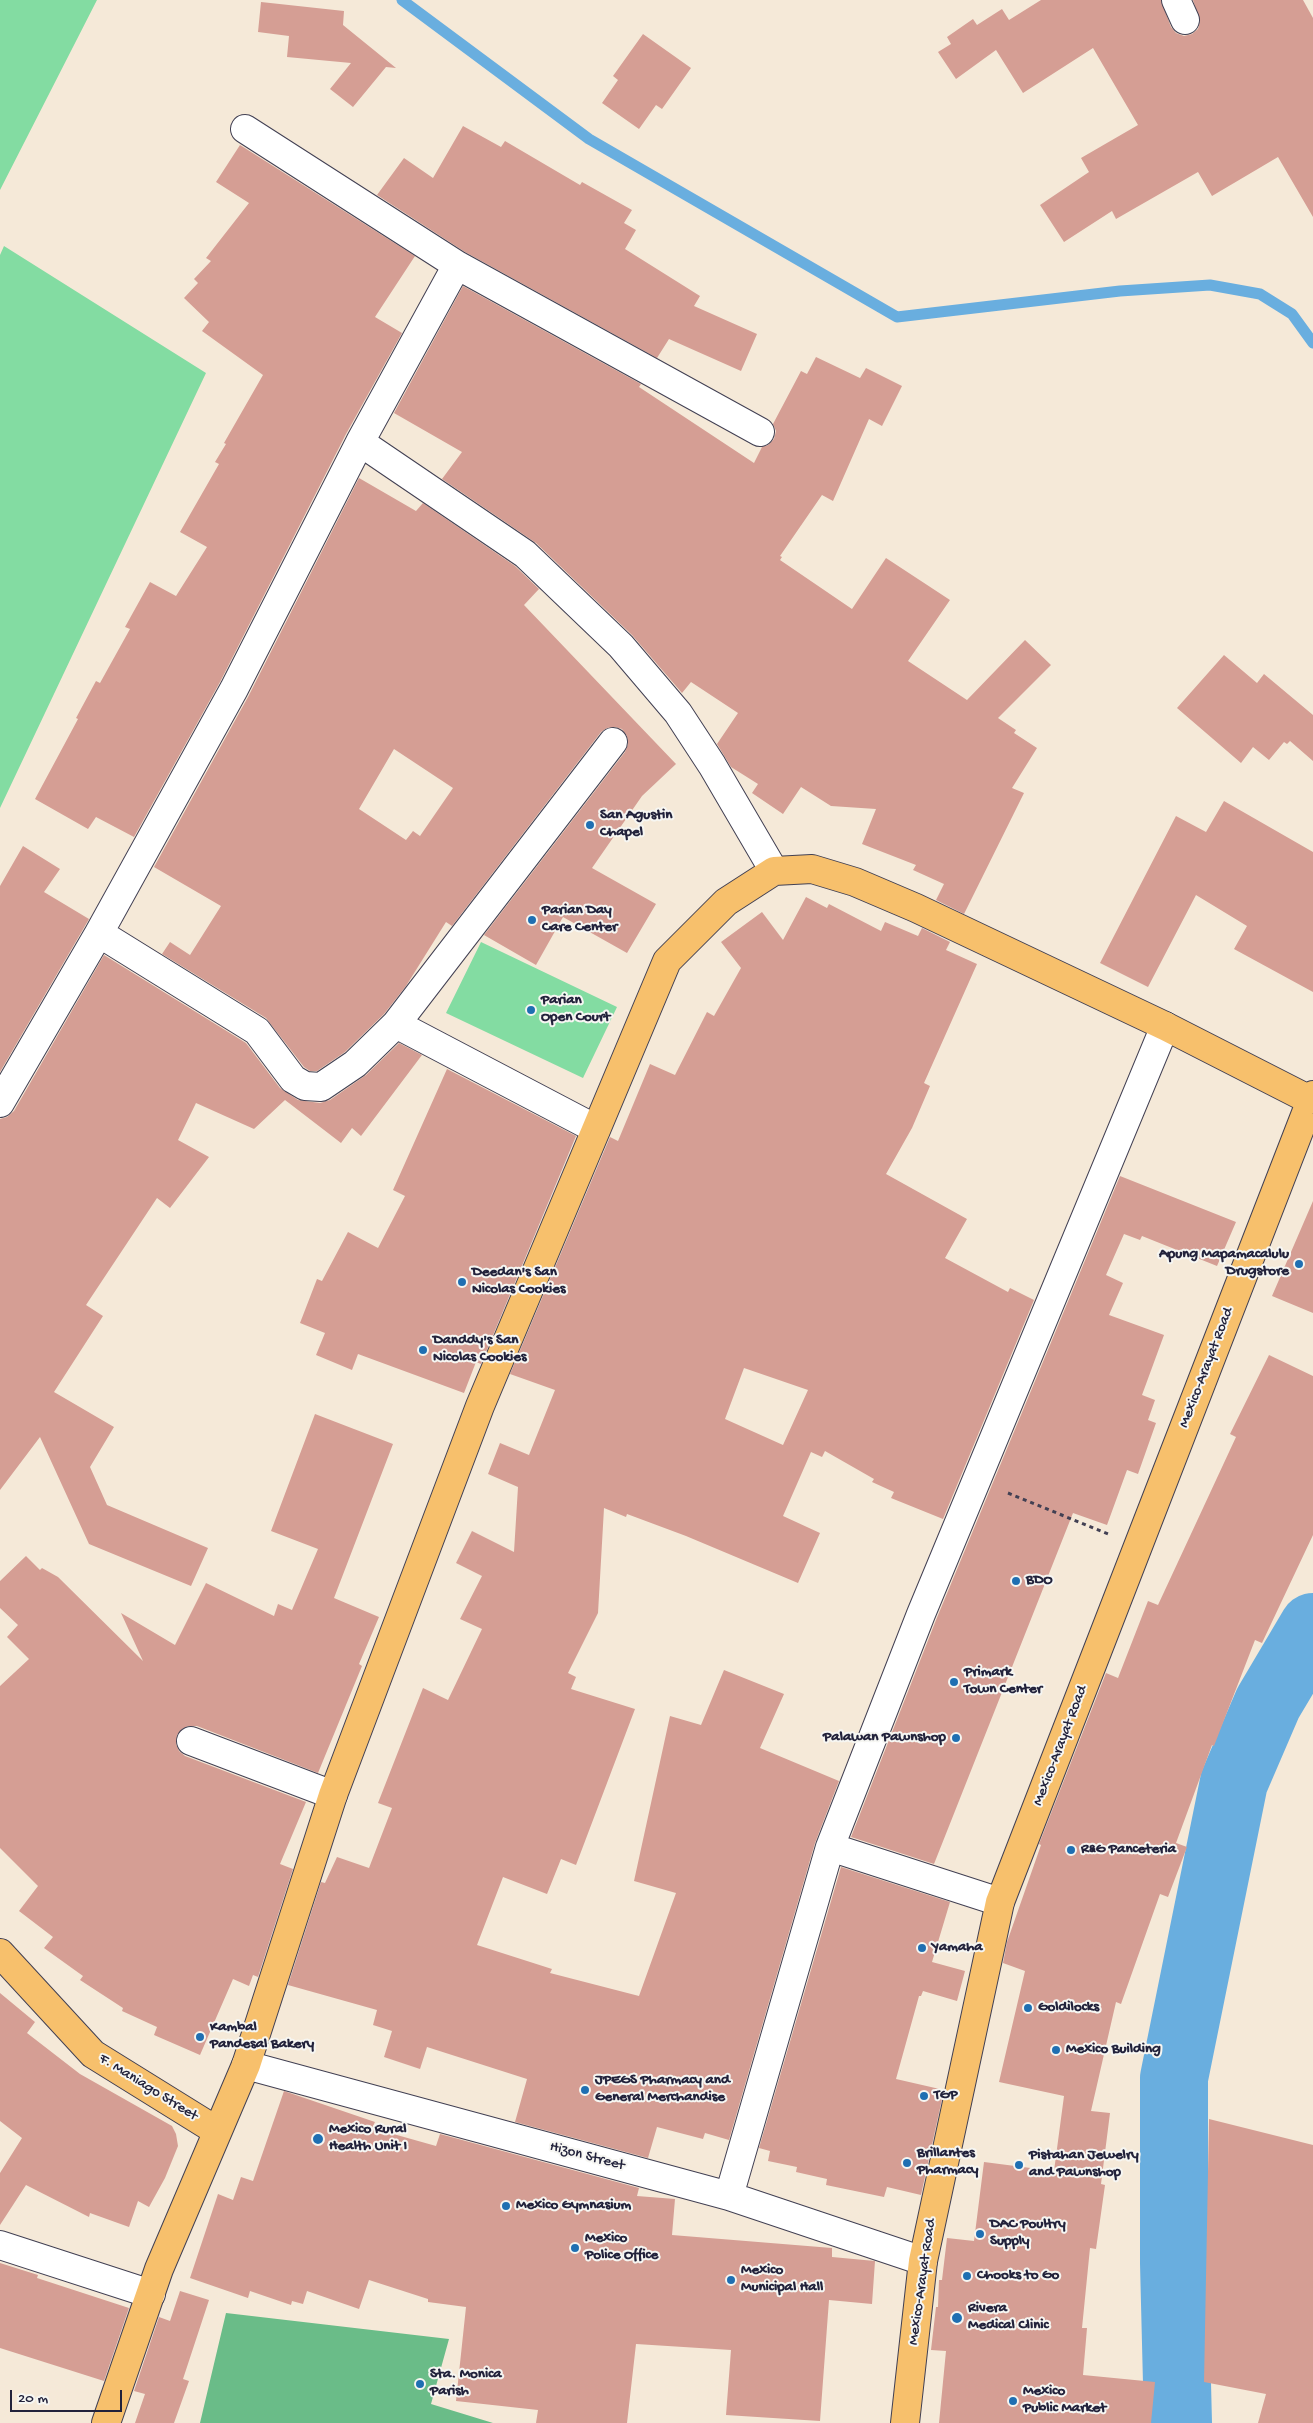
<!DOCTYPE html>
<style>
body{margin:0}
#map{position:relative;width:1313px;height:2423px;overflow:hidden;background:#f5e9d8;font-family:"Gochi Hand",sans-serif}
canvas{display:block}
.scale{position:absolute;left:10px;top:2390px;width:112px;height:22px;box-sizing:border-box;border:2px solid #22223b;border-top:0;padding-left:6px;font-size:15px;line-height:18px;white-space:nowrap;color:#22223b;-webkit-text-stroke:4px #f6f6f2;paint-order:stroke}
</style>
<div id="map">
<canvas width="1313" height="2423"></canvas>
<div class="scale">20 m</div>
</div>
<script>
const c = document.querySelector('canvas').getContext('2d');
c.lineJoin = 'round';
function paint(path, color) { c.fillStyle = color; c.fill(path, 'evenodd'); }
const shape = rows => new Path2D(rows.map(r => 'M' + r).join(''));
function strokePath(path, color, width, dash) { c.strokeStyle = color; c.lineWidth = width; c.lineCap = dash ? 'butt' : 'round'; c.setLineDash(dash || []); c.stroke(path); }
function label(font, color, halo, rows, align = 'center') {
  c.font = font + ' "Gochi Hand",sans-serif'; c.lineWidth = 4; c.setLineDash([]); c.textBaseline = 'middle'; c.strokeStyle = halo; c.fillStyle = color; for (const [text, x, y, turn = 0] of rows) {
    c.save(); c.translate(x, y); c.rotate((+turn || 0) * Math.PI / 180); c.textAlign = isNaN(turn) ? turn : align; if (halo) c.strokeText(text, 0, 0); c.fillText(text, 0, 0); c.restore();
  }
}
paint(shape([
 [0,0,97,0,0,190],
 [4,246,206,373,0,808,0,255],
 [481,942,617,1007,583,1078,446,1013]
]), '#83dca2');
paint(shape([
 [226,2313,449,2339,431,2404,493,2423,200,2423]
]), '#6abc88');
strokePath(shape([
 [402,0,589,139,897,317,1120,291,1210,285,1260,294,1292,314,1313,343]
]), '#69aedf', 11);
strokePath(shape([
 [1178,2423,1174,2263,1174,2078,1234,1782,1268,1703,1313,1627]
]), '#69aedf', 68);
paint(shape([
 [1041,0,1161,0,1171,27,1176,33,1184,36,1192,34,1198,29,1200,22,1193,0,1303,0,1313,18,1313,217,1278,157,1212,196,1198,172,1116,219,1112,211,1064,242,1040,205,1089,172,1081,158,1138,125,1093,48,1023,93,996,50,956,79,938,52,951,44,947,37,973,19,977,25,1002,9,1009,20],
 [261,2,344,11,343,25,396,68,386,67,353,107,330,89,351,63,287,57,289,36,258,32],
 [643,34,691,68,662,109,656,105,639,129,602,103,618,80,613,76],
 [463,126,501,147,505,141,580,185,582,182,632,210,624,223,636,230,625,249,700,296,694,306,757,334,741,371,669,339,657,358,465,252,377,195,404,158,433,178],
 [240,145,415,256,375,317,402,333,346,434,220,682,134,837,96,817,88,829,35,799,78,719,76,718,96,681,100,683,130,629,125,627,150,582,176,596,207,547,180,532,219,464,215,462,226,444,224,443,263,375,202,331,209,322,184,298,198,283,194,279,211,261,206,258,249,203,216,182],
 [463,286,641,384,639,387,754,463,762,447,768,445,774,439,776,431,773,424,801,371,807,374,816,357,860,378,866,368,902,386,882,426,869,419,833,501,822,495,780,556,782,557,780,560,852,609,886,558,950,600,908,661,967,700,1025,640,1051,665,998,718,1016,730,1014,733,1037,748,1012,788,1024,793,964,914,936,900,944,884,913,870,916,865,862,844,876,809,831,806,801,787,783,814,752,793,758,784,731,767,717,744,738,713,691,682,682,693,632,635,536,543,442,479,462,452,394,413],
 [359,478,416,511,423,503,515,566,539,589,524,605,676,764,642,796,592,868,656,904,627,953,563,917,536,965,484,935,625,752,628,744,627,736,622,729,615,727,607,728,601,732,452,926,446,922,406,986,384,1014,345,1052,317,1071,310,1071,304,1067,266,1018,162,954,170,942,190,955,221,906,154,867,248,697],
 [394,749,453,788,420,836,413,831,406,840,359,809],
 [1224,655,1257,683,1264,674,1313,715,1313,761,1290,741,1287,744,1284,742,1269,760,1253,747,1241,763,1177,708],
 [1224,801,1313,852,1313,992,1234,949,1247,926,1196,895,1148,987,1100,963,1176,816,1206,832],
 [23,846,60,869,44,892,89,919,0,1072,0,886],
 [806,897,827,908,829,904,881,931,885,922,918,936,922,928,950,942,946,950,977,964,924,1083,930,1086,912,1128,886,1174,967,1219,945,1258,1008,1292,1010,1288,1034,1300,943,1519,891,1498,894,1492,872,1482,874,1479,825,1451,822,1457,811,1452,783,1516,820,1533,798,1583,686,1536,627,1514,626,1517,604,1508,598,1613,568,1673,576,1677,571,1689,635,1709,576,1865,561,1859,547,1894,503,1877,477,1945,552,1969,550,1973,639,1996,676,1893,634,1881,670,1716,701,1725,724,1670,784,1694,760,1748,839,1781,815,1843,729,2140,705,2133,703,2139,657,2127,648,2158,515,2122,527,2079,427,2047,420,2069,384,2057,392,2031,373,2025,377,2010,288,1985,321,1882,325,1883,337,1857,369,1868,392,1808,378,1803,423,1688,448,1700,482,1629,460,1619,482,1576,456,1563,472,1531,514,1552,518,1487,488,1474,500,1443,529,1455,555,1390,510,1374,610,1137,618,1141,650,1064,675,1075,707,1012,714,1016,741,968,721,942,762,912,783,940],
 [744,1368,808,1390,783,1445,725,1419],
 [104,955,246,1043,280,1088,298,1100,320,1103,330,1100,366,1075,399,1043,422,1055,361,1136,352,1128,341,1143,285,1100,254,1129,196,1103,178,1140,209,1157,170,1208,157,1198,86,1305,103,1316,54,1392,114,1427,90,1467,107,1505,208,1548,191,1586,89,1544,40,1437,0,1490,0,1119,7,1117,14,1111],
 [447,1069,576,1136,481,1364,476,1362,464,1393,358,1354,352,1370,316,1355,325,1333,300,1323,317,1279,322,1281,348,1232,378,1248,405,1196,393,1190],
 [1120,1176,1236,1222,1217,1266,1142,1236,1140,1240,1124,1234,1106,1275,1123,1283,1109,1315,1164,1335,1142,1395,1155,1400,1148,1420,1156,1423,1138,1474,1127,1470,1107,1525,1073,1513,934,1864,851,1837,936,1620],
 [1313,1201,1313,1313,1272,1296],
 [1269,1355,1313,1376,1313,1535,1262,1643,1255,1640,1214,1746,1212,1745,1176,1843,1187,1847,1168,1897,1160,1894,1121,2004,1116,2002,1091,2111,1110,2113,1101,2184,1105,2185,1096,2249,1090,2248,1082,2328,1087,2328,1083,2375,1155,2382,1151,2423,939,2423,946,2351,931,2350,936,2307,938,2307,939,2280,942,2280,947,2238,974,2241,984,2162,1054,2171,1064,2096,999,2082,1025,1971,1003,1963,1007,1942,1041,1845,1039,1844,1106,1673,1118,1678,1148,1601,1158,1605,1236,1437,1230,1434],
 [315,1414,393,1444,334,1598,379,1617,359,1664,362,1666,318,1773,197,1726,188,1726,182,1729,177,1735,176,1744,179,1751,185,1756,306,1802,280,1864,293,1869,258,1977,253,1975,249,1986,233,1979,200,2055,154,2035,157,2027,122,2011,123,2008,80,1980,83,1976,44,1948,53,1937,19,1911,38,1886,0,1848,0,1686,29,1659,7,1637,18,1625,0,1608,0,1581,26,1556,40,1570,42,1568,58,1577,143,1661,121,1613,175,1645,206,1583,274,1616,278,1604,292,1610,318,1549,271,1531],
 [841,1867,950,1902,932,1962,965,1971,957,2001,923,1991,921,1996,919,1996,896,2079,944,2090,921,2195,887,2187,884,2197,826,2185,827,2179,796,2172,797,2167,768,2161,770,2151,759,2148],
 [0,1993,35,2022,27,2033,80,2074,172,2126,176,2134,178,2146,165,2178,149,2207,138,2201,129,2227,90,2213,89,2217,26,2185,0,2225,0,2173,22,2138,0,2121],
 [284,2091,375,2122,372,2128,436,2146,440,2134,639,2188,637,2196,675,2199,672,2235,832,2248,832,2257,875,2261,872,2304,829,2300,820,2421,726,2415,731,2350,636,2344,627,2423,536,2423,538,2410,456,2401,466,2307,428,2302,428,2299,369,2280,359,2309,307,2291,303,2304,292,2301,291,2305,250,2291,248,2298,190,2278,218,2194,233,2200,241,2177,253,2181],
 [1209,2119,1313,2145,1313,2423,1258,2423,1266,2394,1204,2382],
 [0,2263,38,2275,37,2278,129,2308,104,2381,0,2348],
 [180,2291,209,2300,183,2379,189,2381,174,2423,135,2423,145,2394,134,2391,159,2317,170,2321]
]), '#d59e94');
const minor = shape([
 [1176,0,1185,20],
 [245,129,457,265,760,432],
 [360,442,525,554,621,646,678,713,712,765,774,871],
 [99,933,257,1031,293,1079,305,1086,321,1087,355,1064,396,1024,613,742],
 [396,1024,596,1129],
 [0,1103,99,933,234,689,360,442,457,265],
 [191,1741,333,1795],
 [830,1847,1000,1902],
 [246,2065,729,2196,923,2261],
 [729,2196,830,1847,921,1614,1165,1026],
 [0,2245,151,2294]
]);
const major = shape([
 [0,1953,93,2054,217,2131],
 [106,2423,159,2269,246,2065,333,1795,480,1406,667,961,726,902,774,871,812,869,855,882,916,908,1165,1026,1310,1100],
 [905,2423,923,2261,1000,1902,1313,1095]
]);
strokePath(minor, '#424053', 30);
strokePath(major, '#424053', 30);
strokePath(shape([
 [1008,1493,1108,1534]
]), '#424053', 3, [4, 4]);
strokePath(minor, '#fff', 28);
strokePath(major, '#f7c06c', 28);
for (const [x, y, r, color] of [
 [590,825,5,"#1f6fb2"],
 [532,920,5,"#1f6fb2"],
 [531,1010,5,"#1f6fb2"],
 [1299,1264,5,"#1f6fb2"],
 [462,1282,5,"#1f6fb2"],
 [423,1350,5,"#1f6fb2"],
 [1016,1581,5,"#1f6fb2"],
 [954,1682,5,"#1f6fb2"],
 [956,1738,5,"#1f6fb2"],
 [1071,1850,5,"#1f6fb2"],
 [922,1948,5,"#1f6fb2"],
 [1028,2008,5,"#1f6fb2"],
 [200,2037,5,"#1f6fb2"],
 [1056,2050,5,"#1f6fb2"],
 [585,2090,5,"#1f6fb2"],
 [924,2096,5,"#1f6fb2"],
 [318,2139,6,"#1f6fb2"],
 [907,2163,5,"#1f6fb2"],
 [1019,2165,5,"#1f6fb2"],
 [506,2206,5,"#1f6fb2"],
 [980,2234,5,"#1f6fb2"],
 [575,2248,5,"#1f6fb2"],
 [967,2276,5,"#1f6fb2"],
 [731,2280,5,"#1f6fb2"],
 [957,2318,6,"#1f6fb2"],
 [420,2384,5,"#1f6fb2"],
 [1013,2401,5,"#1f6fb2"]
]) { const dot = new Path2D(); dot.arc(x, y, r, 0, 2 * Math.PI); c.fillStyle = color; c.fill(dot); strokePath(dot, '#f6f6f2', 2); }
label('bold 15px', '#22223b', '#f6f6f2', [
 ["San Agustin",600,816],
 ["Chapel",600,833],
 ["Parian Day",542,911],
 ["Care Center",542,928],
 ["Parian",541,1001],
 ["Open Court",541,1018],
 ["Apung Mapamacalulu",1289,1255,"right"],
 ["Drugstore",1289,1272,"right"],
 ["Deedan's San",472,1273],
 ["Nicolas Cookies",472,1290],
 ["Danddy's San",433,1341],
 ["Nicolas Cookies",433,1358],
 ["BDO",1026,1581],
 ["Primark",964,1673],
 ["Town Center",964,1690],
 ["Palawan Pawnshop",946,1738,"right"],
 ["R&G Panceteria",1081,1850],
 ["Yamaha",932,1948],
 ["Goldilocks",1038,2008],
 ["Kambal",210,2028],
 ["Pandesal Bakery",210,2045],
 ["Mexico Building",1066,2050],
 ["JPEGS Pharmacy and",595,2081],
 ["General Merchandise",595,2098],
 ["TGP",934,2096],
 ["Mexico Rural",329,2130],
 ["Health Unit I",329,2147],
 ["Brillantes",917,2154],
 ["Pharmacy",917,2171],
 ["Pistahan Jewelry",1029,2156],
 ["and Pawnshop",1029,2173],
 ["Mexico Gymnasium",516,2206],
 ["DAC Poultry",990,2225],
 ["Supply",990,2242],
 ["Mexico",585,2239],
 ["Police Office",585,2256],
 ["Mexico",741,2271],
 ["Municipal Hall",741,2288],
 ["Chooks to Go",977,2276],
 ["Rivera",968,2309],
 ["Medical Clinic",968,2326],
 ["Sta. Monica",430,2375],
 ["Parish",430,2392],
 ["Mexico",1023,2392],
 ["Public Market",1023,2409]
], 'left');
label('15px', '#22223b', '#f6f6f2', [
 ["Mexico-Arayat Road",1207,1368,-69],
 ["Mexico-Arayat Road",1061,1746,-69],
 ["F. Maniago Street",148,2088,32],
 ["Hizon Street",587,2157,15],
 ["Mexico-Arayat Road",923,2282,-82]
]);
</script>
